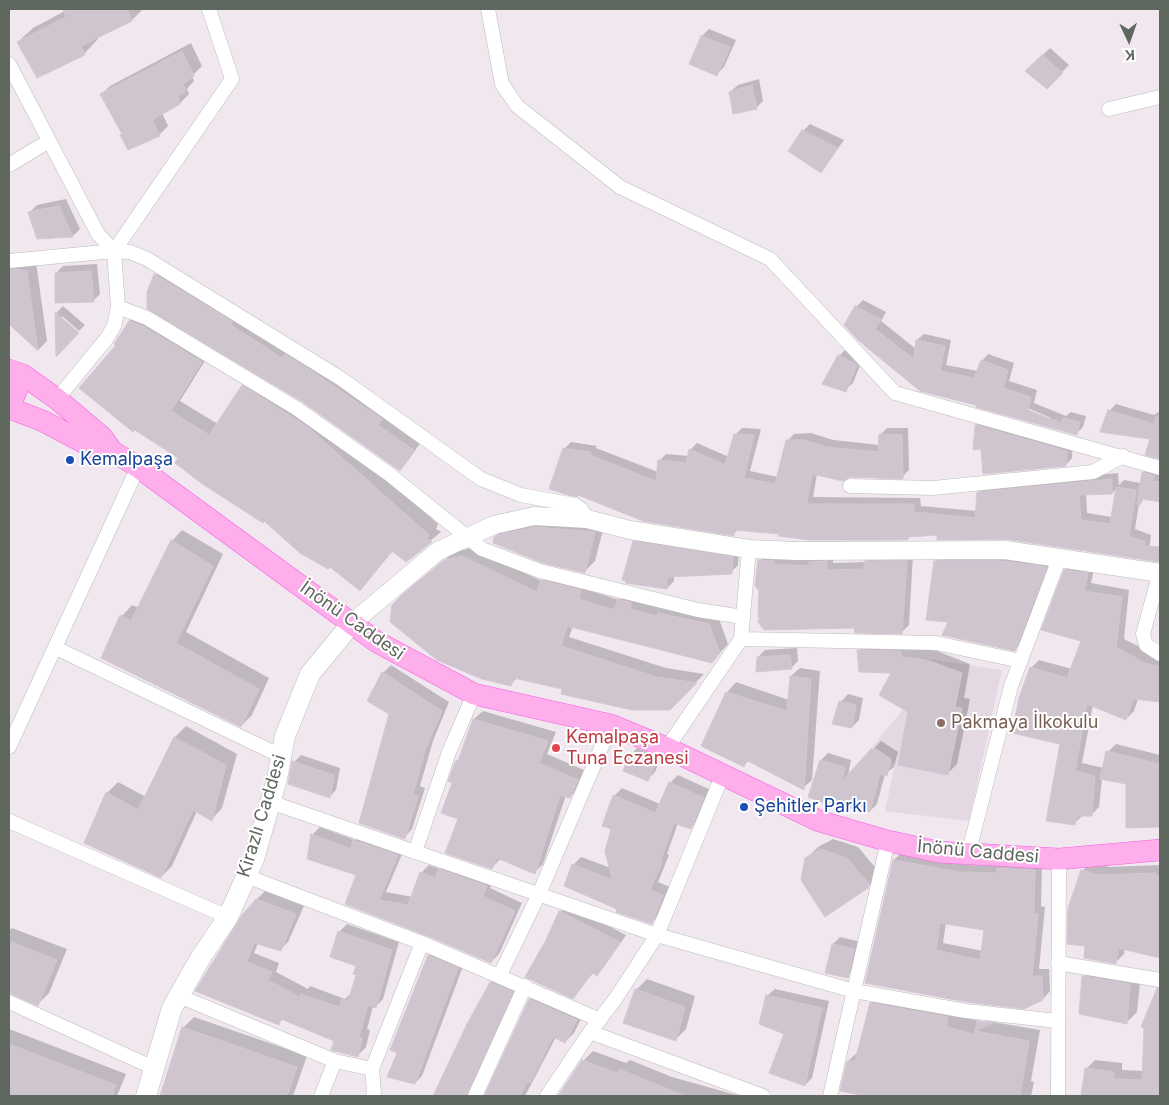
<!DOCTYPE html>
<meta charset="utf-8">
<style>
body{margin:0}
#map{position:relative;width:1169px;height:1105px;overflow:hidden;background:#f1e7ef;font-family:Inter,sans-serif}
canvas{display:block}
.frame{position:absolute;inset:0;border:10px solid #5f685e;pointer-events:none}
.north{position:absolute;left:1104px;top:15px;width:50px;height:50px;-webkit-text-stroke:4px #fff;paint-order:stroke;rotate:177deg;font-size:14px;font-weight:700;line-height:20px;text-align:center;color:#5f685e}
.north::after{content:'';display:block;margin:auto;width:18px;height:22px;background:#5f685e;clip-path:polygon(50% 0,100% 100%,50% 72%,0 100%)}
</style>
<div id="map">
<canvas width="1169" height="1105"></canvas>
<div class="frame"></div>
<div class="north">K</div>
</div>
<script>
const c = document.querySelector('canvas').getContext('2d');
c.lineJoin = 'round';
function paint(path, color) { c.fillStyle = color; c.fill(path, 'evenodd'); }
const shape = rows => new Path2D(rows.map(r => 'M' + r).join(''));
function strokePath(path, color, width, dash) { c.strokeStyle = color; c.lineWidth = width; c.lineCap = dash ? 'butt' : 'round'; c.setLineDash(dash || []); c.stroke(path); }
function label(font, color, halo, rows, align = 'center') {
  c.font = font + ' Inter,sans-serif'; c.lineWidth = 4; c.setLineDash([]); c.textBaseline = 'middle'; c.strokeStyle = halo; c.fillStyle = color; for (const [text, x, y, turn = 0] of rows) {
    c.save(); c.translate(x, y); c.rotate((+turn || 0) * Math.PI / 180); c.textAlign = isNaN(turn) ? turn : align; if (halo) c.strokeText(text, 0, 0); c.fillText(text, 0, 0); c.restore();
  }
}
paint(shape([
 [923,658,1002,670,969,821,885,811,895,764,872,747,912,699]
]), '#e4d8e2');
paint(shape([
 [64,9,143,9,132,20,97,36,98,39,84,54,18,42,33,28,65,11],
 [709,29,736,40,724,67,716,75,702,36],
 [191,43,202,66,192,76,194,81,187,89,189,94,180,103,162,113,168,126,159,135,123,133,101,95,110,86],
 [1050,48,1069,65,1047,88,1027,71],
 [759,79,763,101,756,108,730,92,738,85],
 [810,124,844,140,821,172,803,131],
 [66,199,80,229,73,236,38,238,30,212,37,205],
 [9,258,36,262,47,341,38,350,9,322],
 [97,264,100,294,93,301,56,273,63,266],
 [163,267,290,350,421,442,407,462,400,470,148,292,156,275],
 [863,300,886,312,881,321,916,349,917,340,924,334,951,340,946,365,978,371,982,361,988,354,1014,363,1009,381,1037,390,1034,403,1066,416,1071,412,1086,416,1083,427,1076,434,978,404,920,390,856,307],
 [1023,406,1051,418,1045,418,1022,409],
 [63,306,85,325,79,331,62,316,57,354,56,313],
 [140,311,211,351,180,401,218,424,243,386,253,376,319,418,438,524,436,529,441,532,406,561,393,551,360,589,331,566,265,520,180,457,115,344,130,321],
 [846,349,863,358,853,383,845,390,839,356],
 [1116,404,1154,415,1160,411,1160,458,1147,454,1151,438,1109,411],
 [982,419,1073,444,1072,458,1066,465,982,448,974,449,976,425],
 [742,428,761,429,750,471,778,477,787,441,794,434,811,433,833,440,880,445,880,435,887,428,908,428,909,470,902,477,817,474,813,497,920,498,921,506,977,511,978,493,985,486,1118,473,1119,485,1124,480,1141,483,1143,473,1150,465,1160,468,1160,501,1140,497,1135,529,1151,535,1149,552,939,534,910,536,908,539,739,529,733,534,564,449,571,442,597,446,596,448,658,472,659,461,666,454,689,456,690,450,697,443,729,457,735,435],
 [1117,488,1112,517,1087,513,1086,494,1112,493],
 [605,522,595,561,584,572,495,537,506,526],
 [182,530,223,554,186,632,269,678,252,715,241,726,122,616,132,605,139,608,172,541],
 [641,535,739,550,738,565,731,572,674,576,674,581,667,588,637,583,634,542],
 [471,548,542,581,551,572,589,581,587,590,620,600,628,591,718,616,728,644,712,661,573,626,569,637,666,668,704,674,670,709,518,677,510,685,402,596,454,552],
 [767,553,834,555,833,563,865,562,872,555,913,554,909,625,902,632,764,611,758,563],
 [942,555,1053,560,1022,642,1015,649,949,621,935,562],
 [1074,562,1095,565,1091,583,1129,590,1124,639,1160,657,1160,701,1138,699,1134,711,1126,719,1093,705,1082,763,1104,768,1108,752,1116,744,1160,755,1160,825,1127,827,1128,783,1102,778,1099,807,1091,815,1083,815,1075,823,1061,743,1031,668,1039,660,1072,669,1082,640,1065,570],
 [868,641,937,651,970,664,964,698,970,699,957,764,948,773,893,672,859,651],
 [797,648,798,661,791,668,758,657,765,650],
 [391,665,449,702,433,741,420,786,425,788,412,829,404,838,391,713,383,673],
 [800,668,820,671,812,780,803,788,749,760,744,765,703,746,728,691,736,682,789,700,791,676],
 [848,694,863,698,859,720,852,727,841,702],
 [483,711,556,732,547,754,586,771,579,788,570,797,566,795,543,864,535,872,501,858,492,868,460,818,453,782,457,761,461,756,474,719],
 [186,726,237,754,222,808,212,819,197,811,172,866,161,877,107,793,118,782,146,797,175,737],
 [881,741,898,752,894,767,885,774,877,804,870,811,809,796,821,760,828,753,851,760,848,776],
 [637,748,661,758,655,772,648,779,630,756],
 [301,755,340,768,336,790,329,797,294,762],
 [678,775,711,790,698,820,691,828,678,823,667,854,669,855,658,882,670,887,660,914,652,922,619,908,573,865,581,857,611,868,614,796,622,788,660,804,670,783],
 [320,827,355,840,362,833,405,847,386,892,413,897,421,873,429,865,440,869,448,862,494,878,490,888,522,903,499,954,491,962,436,937,347,904,357,875,312,835],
 [833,839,858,847,880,873,868,887,806,859,818,847],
 [901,853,968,865,1001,866,1042,863,1041,906,1045,907,1039,969,1049,969,1050,991,1043,999,866,982,894,860],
 [946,923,986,929,983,951,943,943],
 [1091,862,1109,867,1160,865,1160,957,1125,949,1124,954,1116,962,1082,871],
 [265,891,304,906,288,942,280,950,258,943,254,953,279,963,276,972,308,989,310,986,345,999,352,992,358,974,357,965,339,932,347,924,399,942,383,999,375,1007,373,1006,367,1029,370,1030,366,1047,357,1056,335,1040,283,1019,278,1023,197,990,257,899],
 [567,905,626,935,604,967,597,974,594,972,573,997,548,941,560,912],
 [12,928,67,949,49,993,38,1004,9,992,9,931],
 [840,937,861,942,855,969,848,976,827,972,833,944],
 [436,949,465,961,422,1076,415,1083,399,1052,429,956],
 [1095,966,1141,974,1137,1012,1126,1023,1084,977],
 [500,974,521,983,481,1096,486,1095,530,999,539,991,585,1011,574,1033,565,1042,556,1037,525,1096,434,1096,468,1024,491,983],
 [647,979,695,996,686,1029,675,1040,636,990],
 [775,989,829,1001,812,1078,805,1085,785,1033,767,996],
 [1160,989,1160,1096,1082,1096,1086,1069,1095,1060,1122,1063,1122,1070,1144,1071,1157,992],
 [882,992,985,1023,987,1021,1040,1030,1031,1081,1034,1082,1031,1096,867,1096,842,1090,848,1061,859,1051,871,1003],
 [194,1017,307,1056,293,1096,161,1096,183,1028],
 [9,1029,126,1074,117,1096,9,1096],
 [593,1051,626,1063,630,1060,672,1077,740,1096,559,1096,583,1061]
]), '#0003');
const building = shape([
 [63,9,127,9,132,21,81,46,85,55,37,78,17,42,66,17,63,9],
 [701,36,730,47,717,76,689,64,701,36],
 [182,51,194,76,183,84,186,91,178,96,180,104,152,120,160,136,128,150,120,135,122,134,100,94,182,51],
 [1042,55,1063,73,1047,89,1025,71,1042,55],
 [752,85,757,109,733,114,729,92,752,85],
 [802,130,838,148,821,173,788,151,802,130],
 [59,206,73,237,37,239,28,212,59,206],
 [15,269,27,271,38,351,9,324,9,270,15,269],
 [91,271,94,302,55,303,55,273,91,271],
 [154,274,233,322,231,325,282,358,285,354,313,372,382,419,378,425,414,450,400,471,301,401,147,309,147,292,154,274],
 [855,306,881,319,875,329,914,359,916,340,945,346,940,371,974,378,981,360,1008,370,1003,388,1031,397,1028,410,1061,423,1063,418,1080,422,1077,435,976,407,976,405,920,391,858,340,844,325,855,306],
 [55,312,79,333,56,357,55,312],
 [129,321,143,326,202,362,171,411,209,435,242,385,309,428,429,535,427,539,432,542,406,562,392,551,360,591,330,567,328,569,300,553,264,521,263,523,201,483,175,463,178,458,135,430,133,432,79,388,116,345,114,344,129,321],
 [838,355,857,365,846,392,822,384,838,355],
 [1108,410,1154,424,1156,416,1160,416,1160,459,1145,455,1150,439,1100,432,1108,410],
 [975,425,1067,451,1066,466,983,474,981,449,973,450,975,425],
 [734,434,754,435,744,478,775,484,786,440,804,440,826,447,878,452,879,434,902,435,903,479,850,477,843,481,812,474,807,504,914,504,914,512,975,518,977,492,1112,479,1112,494,1079,495,1081,520,1110,524,1116,487,1136,490,1129,536,1145,542,1144,546,1160,547,1160,562,1005,539,937,540,937,535,908,537,908,540,810,540,778,536,780,534,734,530,734,536,643,521,578,495,577,497,568,495,549,489,563,448,591,452,590,455,656,481,658,460,686,463,689,449,725,465,734,434],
 [1142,472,1155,476,1152,481,1160,482,1160,502,1143,499,1140,505,1137,504,1142,472],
 [535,527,595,532,585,573,543,563,493,543,494,537,497,535,535,527],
 [171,540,213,566,176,643,259,689,241,727,101,658,120,615,131,621,171,540],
 [633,541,733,557,732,574,667,577,667,589,625,583,626,581,622,580,633,541],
 [462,556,537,592,541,580,581,590,579,599,614,610,618,599,631,603,630,609,657,616,658,613,709,624,720,653,712,663,567,626,561,646,657,677,697,683,670,710,632,710,561,694,562,689,514,678,511,686,482,679,437,660,390,622,392,605,404,593,444,560,462,556],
 [758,560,774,561,774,564,809,566,809,562,827,561,827,570,864,569,864,561,907,561,902,634,855,633,854,628,764,630,758,622,760,616,758,618,759,591,755,586,758,560],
 [934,561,1004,561,1047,567,1015,651,942,635,948,622,926,620,934,561],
 [1064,570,1088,573,1084,591,1122,597,1116,647,1145,663,1160,667,1160,702,1133,699,1126,720,1087,704,1075,771,1095,776,1092,816,1077,816,1075,825,1046,821,1060,744,1012,733,1019,698,1030,667,1067,678,1081,641,1041,630,1064,570],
 [857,650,901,651,901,657,927,660,962,673,955,707,962,708,948,775,898,765,908,712,879,695,891,673,859,672,857,650],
 [790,655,792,669,756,672,757,657,790,655],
 [382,672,442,711,425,750,413,794,418,796,405,839,359,823,389,714,367,701,382,672],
 [790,676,811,679,804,790,746,760,744,767,701,746,726,692,787,711,790,676],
 [839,701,856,705,852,728,832,724,839,701],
 [473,719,548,741,539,763,578,780,570,798,560,795,535,874,497,858,492,869,445,853,458,819,441,813,452,783,448,781,456,760,458,761,473,719],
 [174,737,226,765,212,821,193,810,161,878,84,843,106,792,138,810,174,737],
 [871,749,876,749,891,759,887,776,880,774,870,812,832,804,832,806,808,797,820,760,845,767,842,781,871,749],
 [1106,751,1160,764,1160,827,1126,828,1126,784,1100,779,1106,751],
 [629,755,655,765,648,781,623,771,629,755],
 [292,761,334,775,330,798,288,784,292,761],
 [669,782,704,798,691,829,674,823,660,862,662,863,650,890,663,895,652,924,616,912,617,909,564,886,572,864,612,880,605,851,611,829,602,826,613,795,655,813,669,782],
 [311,834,351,849,353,840,398,855,379,900,408,905,420,872,435,878,439,869,487,886,483,896,515,911,491,963,435,939,345,904,356,875,307,859,311,834],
 [821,849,847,858,869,884,868,888,825,917,801,880,805,858,821,849],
 [893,860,960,872,997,873,997,868,1035,870,1034,913,1038,914,1032,976,1042,976,1043,1000,1024,1009,967,1002,865,983,893,860],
 [940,923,984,930,980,960,936,950,940,923],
 [1081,870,1099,875,1156,873,1156,876,1160,877,1160,958,1118,948,1116,964,1084,958,1085,946,1067,944,1068,908,1081,870],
 [256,899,296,914,281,951,254,943,247,962,272,972,268,980,300,997,301,994,339,1007,342,999,348,1001,356,975,353,974,356,966,330,957,338,931,392,950,376,1008,368,1005,359,1037,362,1038,358,1057,331,1050,334,1041,281,1019,279,1025,195,991,242,915,256,899],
 [559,911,620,942,597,976,592,973,573,999,525,977,546,940,559,911],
 [9,941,57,960,38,1006,9,993,9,941],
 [832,944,854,949,848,978,825,973,832,944],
 [428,955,458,968,415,1084,387,1077,397,1053,390,1050,428,955],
 [1082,976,1130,984,1127,1024,1079,1014,1082,976],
 [490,982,513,992,466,1096,433,1096,467,1024,490,982],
 [1157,988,1160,989,1160,1096,1081,1096,1085,1068,1114,1072,1113,1079,1142,1080,1144,1028,1141,1027,1157,988],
 [635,989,685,1007,676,1041,623,1023,635,989],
 [766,995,822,1008,805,1086,769,1073,784,1034,759,1024,766,995],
 [529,999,577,1020,565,1043,553,1037,530,1083,527,1082,520,1096,484,1096,529,999],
 [870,1003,948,1017,946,1027,974,1034,975,1031,1029,1041,1020,1096,865,1096,840,1091,847,1061,855,1061,870,1003],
 [977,1021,993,1023,975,1031,977,1021],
 [182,1027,297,1067,287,1096,160,1096,182,1027],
 [9,1044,116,1085,112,1096,9,1096,9,1044],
 [582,1060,617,1073,619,1069,685,1096,558,1096,582,1060]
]);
paint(building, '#cfc5ce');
strokePath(building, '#d6c5d4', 1);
const minor = shape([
 [488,9,502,84,517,106,620,187,770,259,895,393,1160,468],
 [9,64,98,234,114,251],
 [1109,109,1160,97],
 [9,165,49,141],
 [9,261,114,251,130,252,147,259,340,378,481,479,521,495,575,505,581,509,587,519],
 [118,307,147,318,296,408,389,474,482,549,540,571,698,610,743,617],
 [57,399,107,338,114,326,118,307,114,251,232,79,209,9],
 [850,486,933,488,1093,472,1123,456],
 [1160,572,1143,634,1146,645,1160,654],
 [741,639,936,643,1021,661],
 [56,648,281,756],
 [9,747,138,467],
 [667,748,741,639,749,549],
 [270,802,657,935,854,991,966,1011,1057,1021],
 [9,821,228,917],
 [415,852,449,752,474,694],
 [968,855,1011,686,1059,559],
 [246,876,422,943,600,1020],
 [1058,963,1160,980],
 [500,975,539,894,611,725],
 [179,996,335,1061,372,1069],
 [9,1002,154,1068],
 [590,1032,763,1096],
 [321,1096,335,1061],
 [373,1096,374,1092,372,1069,422,943],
 [475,1096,525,986],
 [547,1096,590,1032,616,998,657,935,723,774],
 [830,1096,888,841],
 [1058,1096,1059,859]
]);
const tertiary = shape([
 [352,623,438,551,494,525,534,516,587,519,630,530,749,549,797,551,1005,550,1160,573]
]);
const secondary = shape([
 [146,1096,172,1008,201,957,228,917,254,859,277,779,285,736,310,674,352,623]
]);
const primary = shape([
 [9,370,23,375,57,399,102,437,112,451],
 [9,408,43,421,94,448,112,451,138,467,377,642,474,694,611,725,667,748,819,821,888,841,939,852,1059,859,1160,850],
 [9,408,23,375]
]);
strokePath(minor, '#b7beb7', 15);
strokePath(tertiary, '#b7beb7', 19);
strokePath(secondary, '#b8c1b8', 21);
strokePath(primary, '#f35ee2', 22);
strokePath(minor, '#fff', 14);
strokePath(tertiary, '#fff', 18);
strokePath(secondary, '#fff', 20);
strokePath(primary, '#ffaeec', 21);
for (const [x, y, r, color] of [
 [70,460,5,"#1a4fb4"],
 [941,723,5,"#8d6e63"],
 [556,748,5,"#e0444e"],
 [744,807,5,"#1a4fb4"]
]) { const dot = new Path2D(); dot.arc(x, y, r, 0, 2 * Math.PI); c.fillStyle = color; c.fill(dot); strokePath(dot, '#fff', 2); }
label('18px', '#164399', '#fff', [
 ["Kemalpaşa",80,460],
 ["Şehitler Parkı",754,807]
], 'left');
label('18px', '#5f685e', '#fff', [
 ["İnönü Caddesi",352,621,35],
 ["Kirazlı Caddesi",262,816,-73],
 ["İnönü Caddesi",978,852,5]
]);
label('18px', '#785e54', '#fff', [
 ["Pakmaya İlkokulu",951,723]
], 'left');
label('18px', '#be3a42', '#fff', [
 ["Kemalpaşa",566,738],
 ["Tuna Eczanesi",566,759]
], 'left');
</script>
